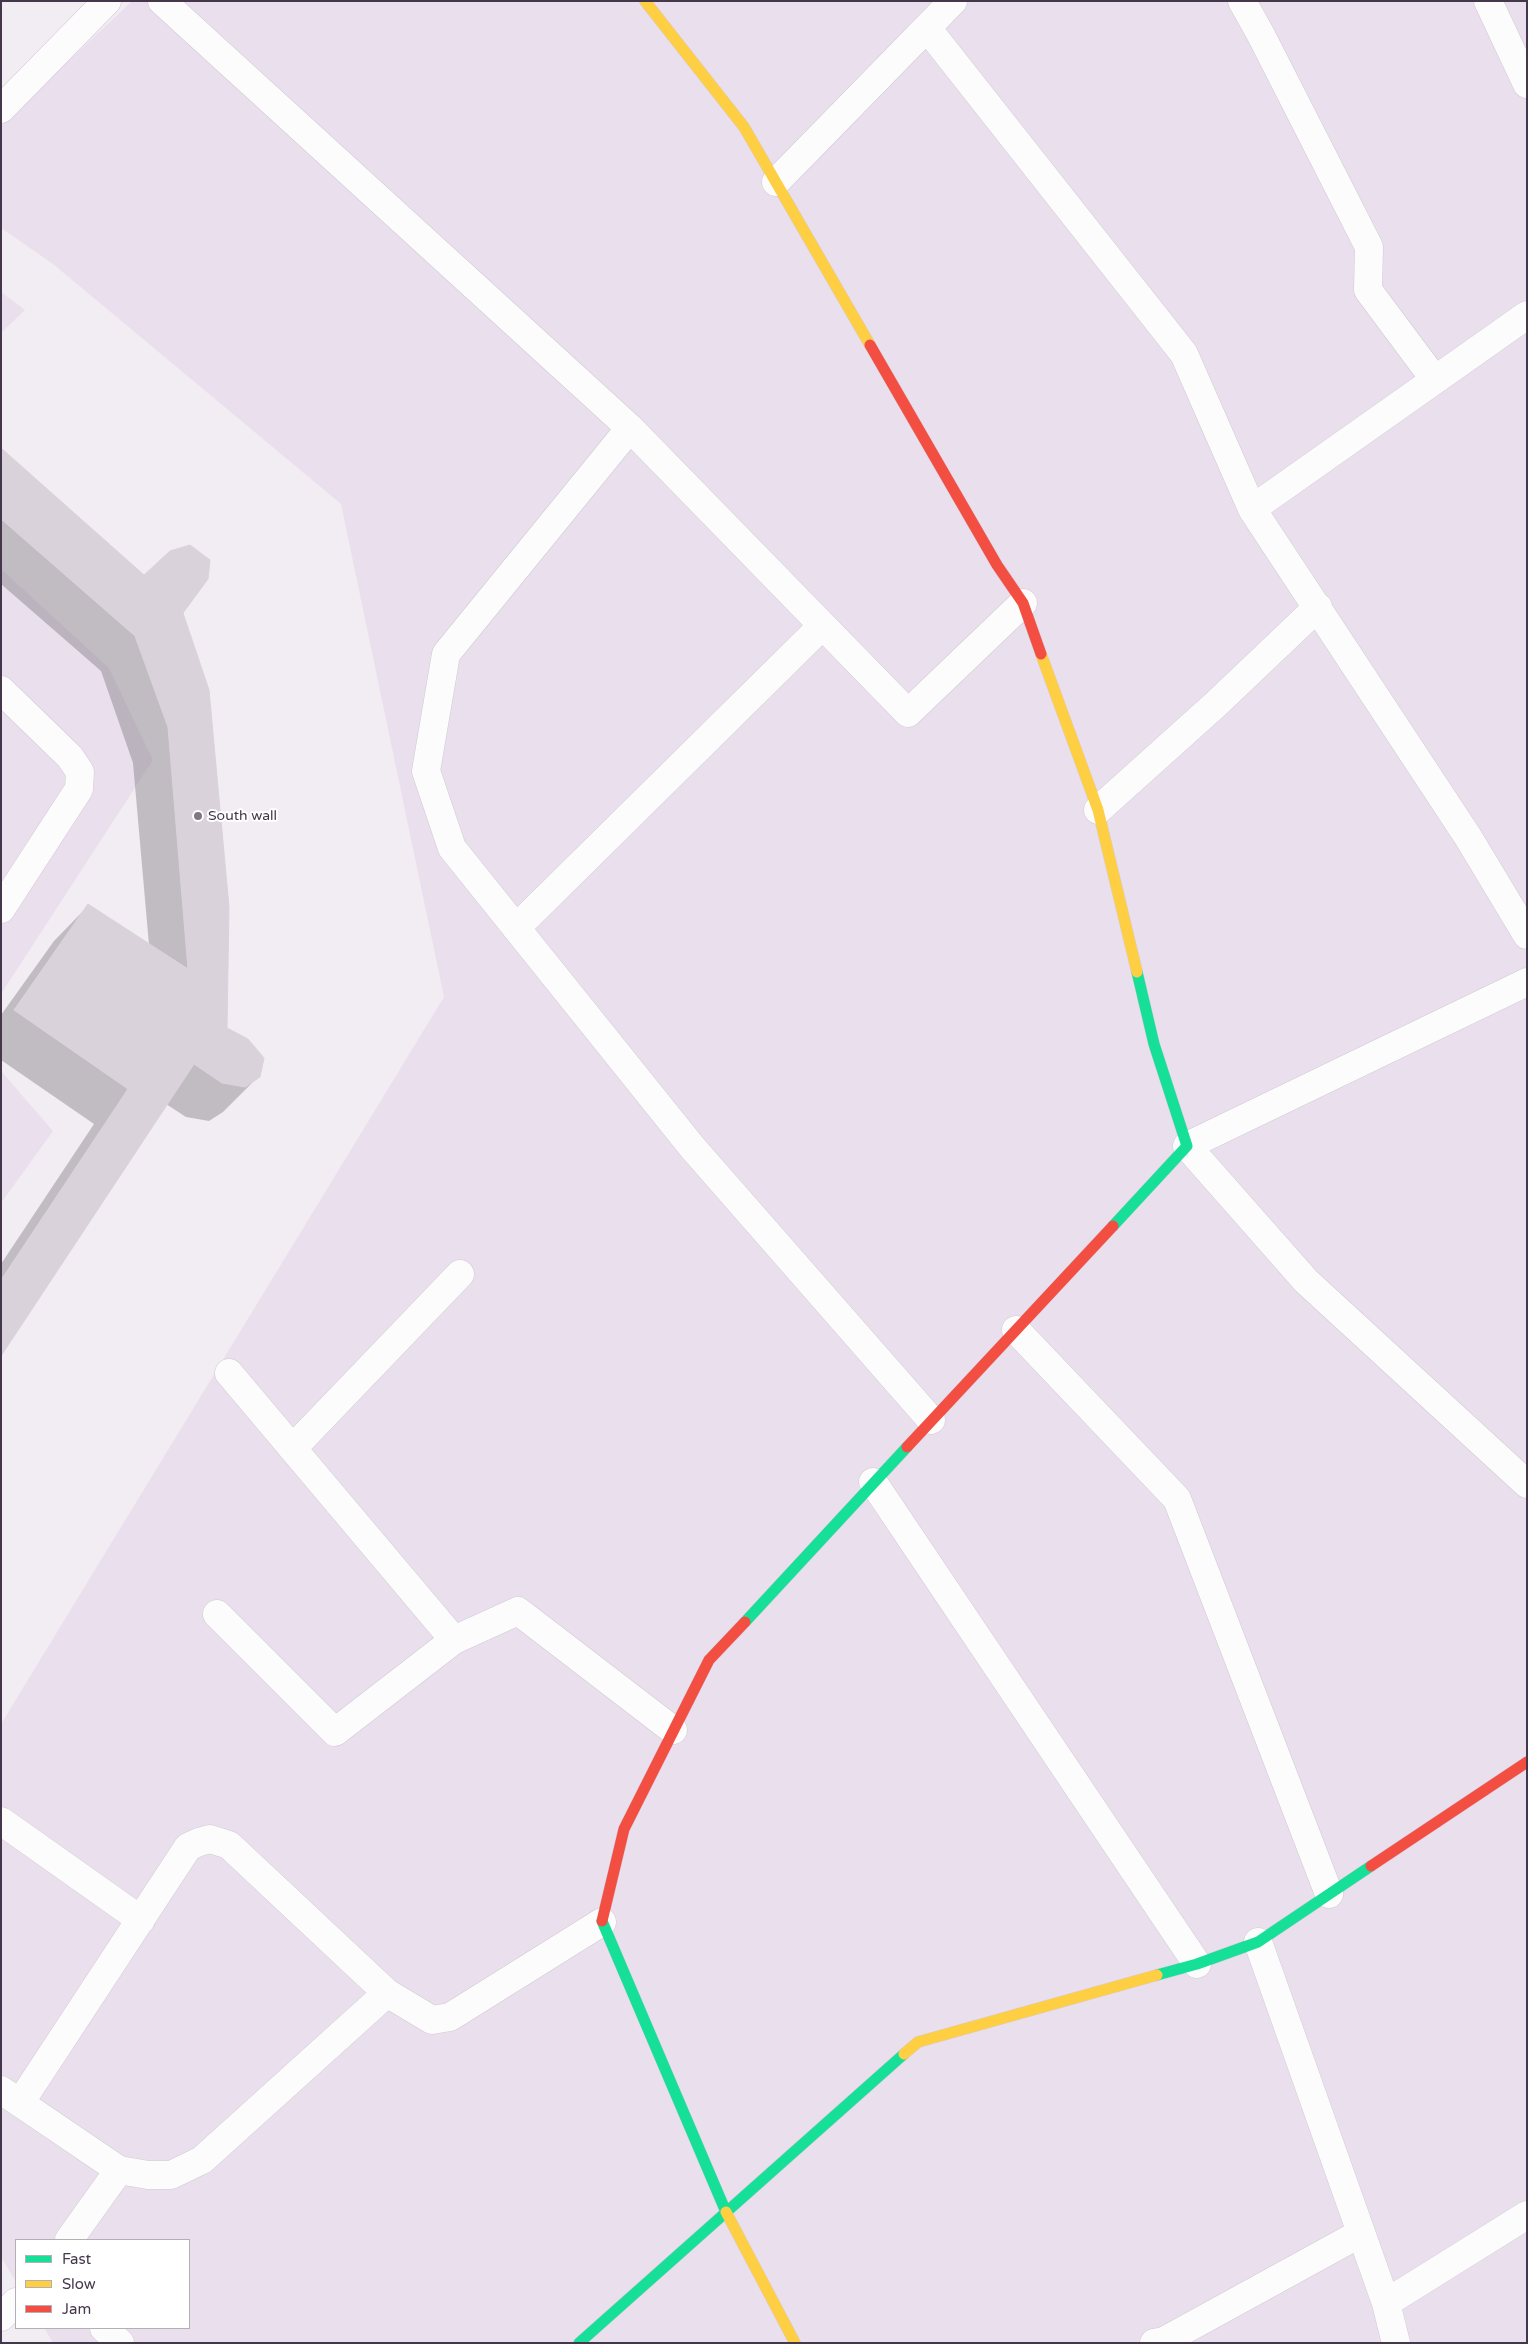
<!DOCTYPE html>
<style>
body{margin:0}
#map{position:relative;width:1528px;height:2344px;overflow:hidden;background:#f2ecf3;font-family:"Varela Round",sans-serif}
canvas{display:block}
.frame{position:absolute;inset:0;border:2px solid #44364b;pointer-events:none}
.legend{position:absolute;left:15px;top:2239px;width:175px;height:90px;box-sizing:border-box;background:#fff;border:1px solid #b4afb7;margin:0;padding:6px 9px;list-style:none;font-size:15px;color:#44364b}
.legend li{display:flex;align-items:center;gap:10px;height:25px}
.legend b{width:25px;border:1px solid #b4afb7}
</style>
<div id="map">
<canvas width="1528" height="2344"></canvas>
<div class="frame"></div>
<ul class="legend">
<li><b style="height:6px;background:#16e098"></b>Fast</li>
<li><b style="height:6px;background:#ffcf43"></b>Slow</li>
<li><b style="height:6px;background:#f24e42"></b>Jam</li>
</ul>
</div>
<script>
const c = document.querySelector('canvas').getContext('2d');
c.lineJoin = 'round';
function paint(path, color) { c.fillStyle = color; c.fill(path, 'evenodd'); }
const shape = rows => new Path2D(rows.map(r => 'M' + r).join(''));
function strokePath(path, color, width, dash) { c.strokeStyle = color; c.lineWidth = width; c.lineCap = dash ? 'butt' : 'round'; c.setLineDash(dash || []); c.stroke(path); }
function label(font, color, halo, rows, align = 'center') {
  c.font = font + ' "Varela Round",sans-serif'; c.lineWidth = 4; c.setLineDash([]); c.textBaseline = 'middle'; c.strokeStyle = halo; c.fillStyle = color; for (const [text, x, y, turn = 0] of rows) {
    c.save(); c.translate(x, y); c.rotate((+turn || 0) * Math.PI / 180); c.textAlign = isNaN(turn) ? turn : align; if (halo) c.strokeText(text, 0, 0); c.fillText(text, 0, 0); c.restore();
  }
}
paint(shape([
 [132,1,1527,1,1527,2343,53,2343,44,2328,189,2328,189,2240,16,2240,16,2282,1,2257,1,1724,444,997,341,504,53,264,1,228,1,125],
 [1,292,25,310,1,333],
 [1,569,109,668,153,760,1,994],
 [1,1071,53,1131,1,1203]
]), '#eae0ed');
paint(shape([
 [1,450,182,612,225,1028,258,1077,223,1112,209,1121,186,1117,166,1104,1,1354,1,1264,94,1124,1,1060,1,1015,54,941,88,906,149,945,133,763,101,671,1,584]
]), '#0003');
const building = shape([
 [1,448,144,575,170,551,190,545,210,560,208,579,183,613,209,690,229,907,227,1028,248,1039,264,1058,260,1077,245,1087,222,1083,194,1064,1,1356,1,1280,128,1089,14,1010,88,904,188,969,168,727,135,636,1,519,1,448]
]);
paint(building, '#d9d2db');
strokePath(building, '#d9d2db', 1);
const street = shape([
 [162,1,630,428,908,713,1023,603],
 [1242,1,1261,35,1369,247,1368,290,1435,380],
 [1488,1,1527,84],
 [927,28,1184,354,1252,509],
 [1,109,107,1],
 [776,182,953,1],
 [1527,315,1252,509,1468,837,1527,935],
 [630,428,446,654,426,771,452,848,692,1147,931,1420],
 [1,690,70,757,80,772,79,789,1,909],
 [1098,810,1216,704,1318,607],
 [516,928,822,626],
 [1527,982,1187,1146,1306,1281,1527,1484],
 [1016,1330,1177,1499,1329,1894],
 [229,1373,454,1640],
 [293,1448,460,1274],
 [873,1482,1197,1964],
 [217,1614,335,1732,454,1640,518,1611,673,1730],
 [1,1821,141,1920],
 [1258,1942,1386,2303,1396,2343],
 [1,2090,119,2170],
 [20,2103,188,1847,199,1842,210,1839,229,1845,387,1993],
 [69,2240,119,2170,148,2175,171,2175,202,2160,387,1993,432,2020,450,2017,602,1922],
 [1386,2303,1527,2215],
 [1,2317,16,2302],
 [104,2328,120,2343],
 [1154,2343,1164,2341,1361,2233]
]);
const fast = shape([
 [1113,1226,1187,1146,1154,1044,1137,972],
 [745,1622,907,1447],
 [602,1921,726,2212],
 [1157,1975,1197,1964,1258,1942,1371,1866],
 [579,2343,904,2054]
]);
const slow = shape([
 [645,1,744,127,870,345],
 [1041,654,1098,810,1137,972],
 [904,2054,918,2042,1157,1975],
 [726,2212,795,2343]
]);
const jam = shape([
 [870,345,997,565,1023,603,1041,654],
 [907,1447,1113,1226],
 [1371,1866,1527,1762],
 [602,1921,624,1829,709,1660,745,1622]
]);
strokePath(street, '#d0c9d3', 29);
strokePath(fast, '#d8cbdc', 12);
strokePath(slow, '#d8cbdc', 12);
strokePath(jam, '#d8cbdc', 12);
strokePath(street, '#fdfcfd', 28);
strokePath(fast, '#16e098', 11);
strokePath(slow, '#ffcf43', 11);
strokePath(jam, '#f24e42', 11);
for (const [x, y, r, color] of [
 [198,816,5,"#817686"]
]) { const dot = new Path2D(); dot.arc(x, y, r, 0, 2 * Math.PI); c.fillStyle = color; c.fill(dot); strokePath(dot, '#fff', 2); }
label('14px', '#44364b', '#fff', [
 ["South wall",208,816]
], 'left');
</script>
